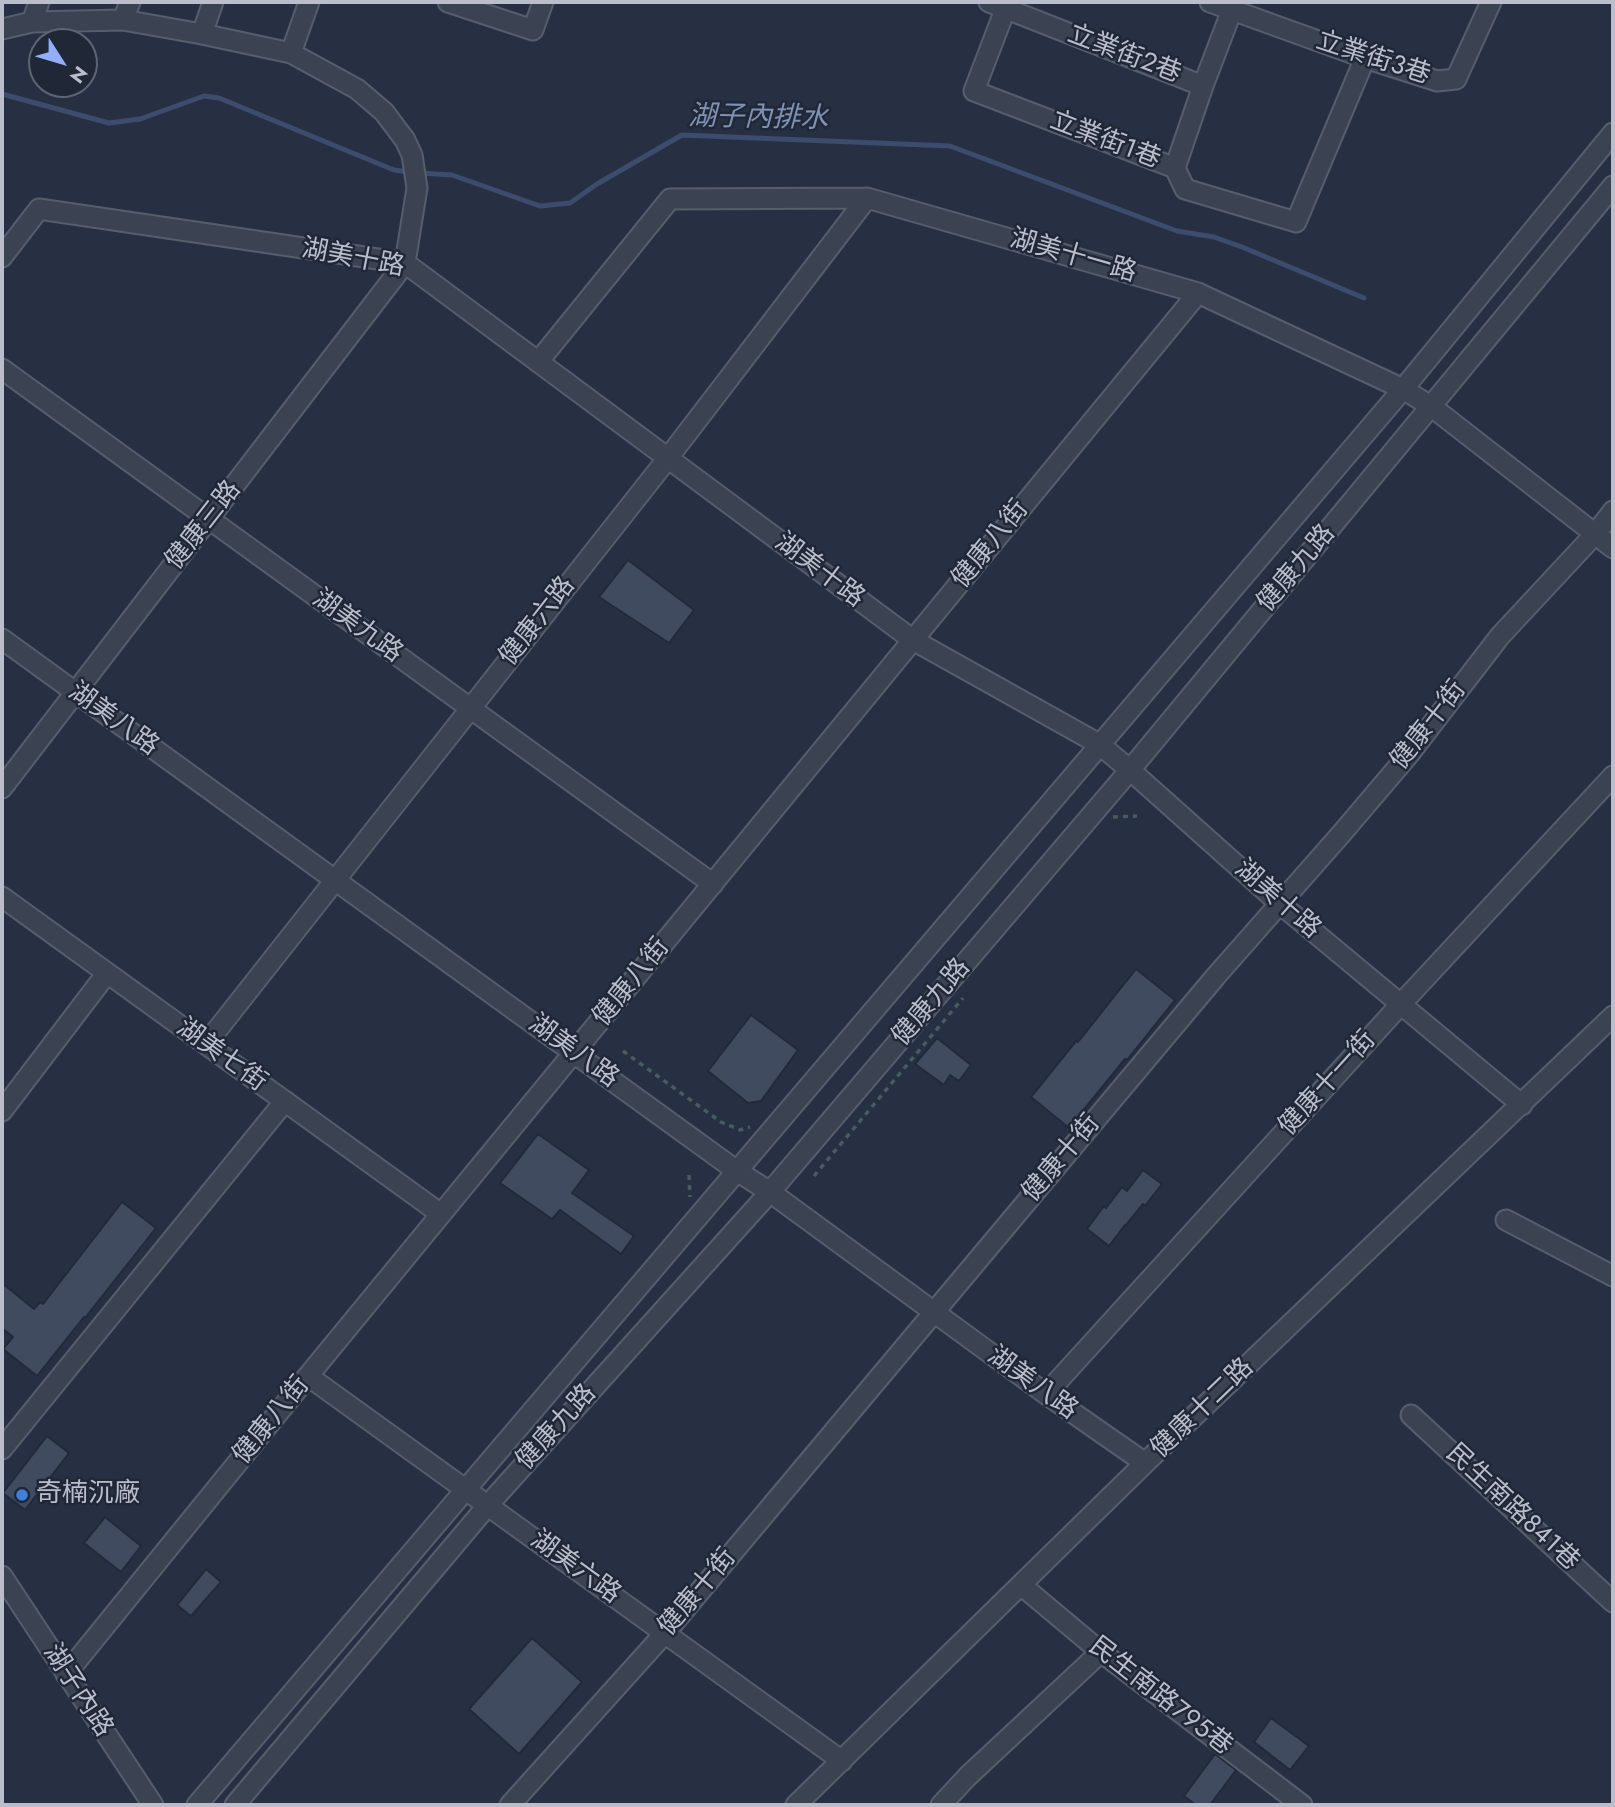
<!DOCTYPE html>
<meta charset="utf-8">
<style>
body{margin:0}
#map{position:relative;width:1615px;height:1807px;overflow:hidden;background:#273043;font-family:Jost,sans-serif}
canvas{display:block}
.frame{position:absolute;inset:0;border:4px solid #b8becc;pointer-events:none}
.north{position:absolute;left:28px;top:28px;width:70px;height:70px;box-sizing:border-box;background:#202838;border:2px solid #5d6473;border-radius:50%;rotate:127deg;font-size:19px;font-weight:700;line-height:28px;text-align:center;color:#b8becc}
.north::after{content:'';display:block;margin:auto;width:24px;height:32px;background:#91b0f9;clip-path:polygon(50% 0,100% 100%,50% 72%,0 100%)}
</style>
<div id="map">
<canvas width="1615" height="1807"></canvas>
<div class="frame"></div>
<div class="north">N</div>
</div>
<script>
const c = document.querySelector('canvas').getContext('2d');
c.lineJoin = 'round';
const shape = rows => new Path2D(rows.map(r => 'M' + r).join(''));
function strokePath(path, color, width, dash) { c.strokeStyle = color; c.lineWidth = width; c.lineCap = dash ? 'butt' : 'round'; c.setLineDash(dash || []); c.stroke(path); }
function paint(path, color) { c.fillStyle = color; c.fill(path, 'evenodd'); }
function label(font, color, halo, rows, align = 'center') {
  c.font = font + ' Jost,"Noto Sans TC",sans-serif'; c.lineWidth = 5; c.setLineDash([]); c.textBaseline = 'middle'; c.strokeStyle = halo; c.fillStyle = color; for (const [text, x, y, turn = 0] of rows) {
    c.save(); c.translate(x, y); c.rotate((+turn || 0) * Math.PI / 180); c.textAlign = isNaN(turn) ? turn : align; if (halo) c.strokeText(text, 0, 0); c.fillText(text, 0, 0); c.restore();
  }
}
strokePath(shape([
 [2,94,109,123,140,119,204,96,219,98,394,170,410,172],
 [419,173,452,175,540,206,570,203,597,184,682,135,950,146,1177,231,1214,237,1242,247,1364,298]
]), '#3d4c6c', 5);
const building = shape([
 [628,560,694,610,669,643,599,597,628,560],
 [1136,969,1175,1000,1127,1060,1125,1059,1069,1128,1031,1097,1076,1041,1078,1042,1136,969],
 [751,1015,798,1050,761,1101,748,1103,708,1071,751,1015],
 [937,1038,971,1065,959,1081,950,1075,944,1085,915,1064,937,1038],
 [538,1134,589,1170,572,1193,634,1236,621,1254,560,1210,552,1219,500,1183,538,1134],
 [1143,1170,1162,1184,1145,1206,1143,1204,1126,1225,1125,1225,1109,1246,1087,1229,1104,1206,1106,1208,1122,1187,1127,1191,1143,1170],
 [122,1202,156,1228,85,1318,84,1317,37,1376,3,1349,13,1337,2,1328,2,1283,34,1309,40,1302,43,1304,122,1202],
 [47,1436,69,1453,25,1510,3,1493,47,1436],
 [105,1517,141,1546,121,1572,84,1543,105,1517],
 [206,1569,221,1582,191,1616,177,1605,206,1569],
 [532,1638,582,1682,519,1754,469,1709,532,1638],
 [1271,1718,1309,1746,1290,1770,1254,1742,1271,1718],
 [1215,1754,1236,1770,1210,1805,1196,1805,1184,1796,1215,1754]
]);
paint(building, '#414b60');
strokePath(building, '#222a3a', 2);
const minor = shape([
 [448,2,533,30,543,2],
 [989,2,1203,86],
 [1008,2,974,91,1175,168,1185,189,1296,222,1365,58],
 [1210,2,1365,58,1437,81,1456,79,1491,2],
 [123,20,130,2],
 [32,22,39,2],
 [2,29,32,22,123,20,202,34,291,53,357,89,384,112,405,140,412,155,417,188,405,263,2,788],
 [202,34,213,2],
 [291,53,309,2],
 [1175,168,1203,86,1235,2],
 [2,257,39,209,405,263,913,640,1099,744,1130,770,1279,903,1522,1105],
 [538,362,670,199,867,198,1198,293,1403,389,1432,407,1613,548],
 [2,369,713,884],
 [2,639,737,1171,770,1192,1046,1394,1145,1463],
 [2,897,441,1214],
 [206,1044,668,458,867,198],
 [2,1111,107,973],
 [1506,1220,1613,1276],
 [308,1376,842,1761],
 [1046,1394,1400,1005,1613,776],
 [1411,1415,1613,1602],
 [2,1449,285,1101],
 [2,1576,153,1805],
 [1021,1585,1101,1652,1302,1805],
 [66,1674,308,1376,1198,293],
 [197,1805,1403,389,1613,133],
 [235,1805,488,1505,770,1192,1130,770,1613,186],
 [510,1805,665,1633,1216,976,1342,833,1410,753,1500,636,1596,533,1613,511],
 [796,1805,1145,1463,1613,1016],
 [941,1805,968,1776,1101,1652]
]);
strokePath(minor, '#565e6d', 23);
strokePath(shape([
 [1113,817,1137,816],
 [623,1051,721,1122,740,1130,750,1127],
 [689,1175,690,1197],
 [814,1176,963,998]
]), '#475b60', 3.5, [5, 5]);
strokePath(minor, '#3b4352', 19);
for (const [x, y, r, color] of [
 [22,1495,7,"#3f7fe0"]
]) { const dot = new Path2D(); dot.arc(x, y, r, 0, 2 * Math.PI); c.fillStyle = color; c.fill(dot); strokePath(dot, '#202838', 2.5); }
label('26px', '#b8becc', '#202838', [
 ["立業街2巷",1124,55,21],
 ["立業街3巷",1373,59,18],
 ["立業街1巷",1105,141,21],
 ["湖美十一路",1073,257,16],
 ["湖美十路",353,259,11],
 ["健康三路",204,526,-52],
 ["健康八街",991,545,-51],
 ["健康九路",1297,569,-50],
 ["湖美十路",819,571,37],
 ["健康六路",538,622,-52],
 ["湖美九路",357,627,36],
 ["湖美八路",113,720,36],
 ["健康十街",1429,726,-52],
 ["湖美十路",1277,900,41],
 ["健康八街",632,983,-51],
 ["健康九路",932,1003,-50],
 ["湖美八路",573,1052,36],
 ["湖美七街",221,1056,36],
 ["健康十一街",1328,1084,-48],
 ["健康十街",1062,1159,-50],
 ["湖美八路",1032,1384,36],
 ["健康十二路",1203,1409,-44],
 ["健康八街",272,1421,-51],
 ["健康九路",557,1428,-48],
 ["民生南路841巷",1512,1508,43],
 ["湖美六路",575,1568,36],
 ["健康十街",698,1593,-50],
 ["湖子內路",77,1691,57],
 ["民生南路795巷",1160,1697,38]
]);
label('26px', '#b8becc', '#202838', [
 ["奇楠沉廠",36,1495]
], 'left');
label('italic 28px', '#8091b3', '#202838', [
 ["湖子內排水",758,119,1]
]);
</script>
